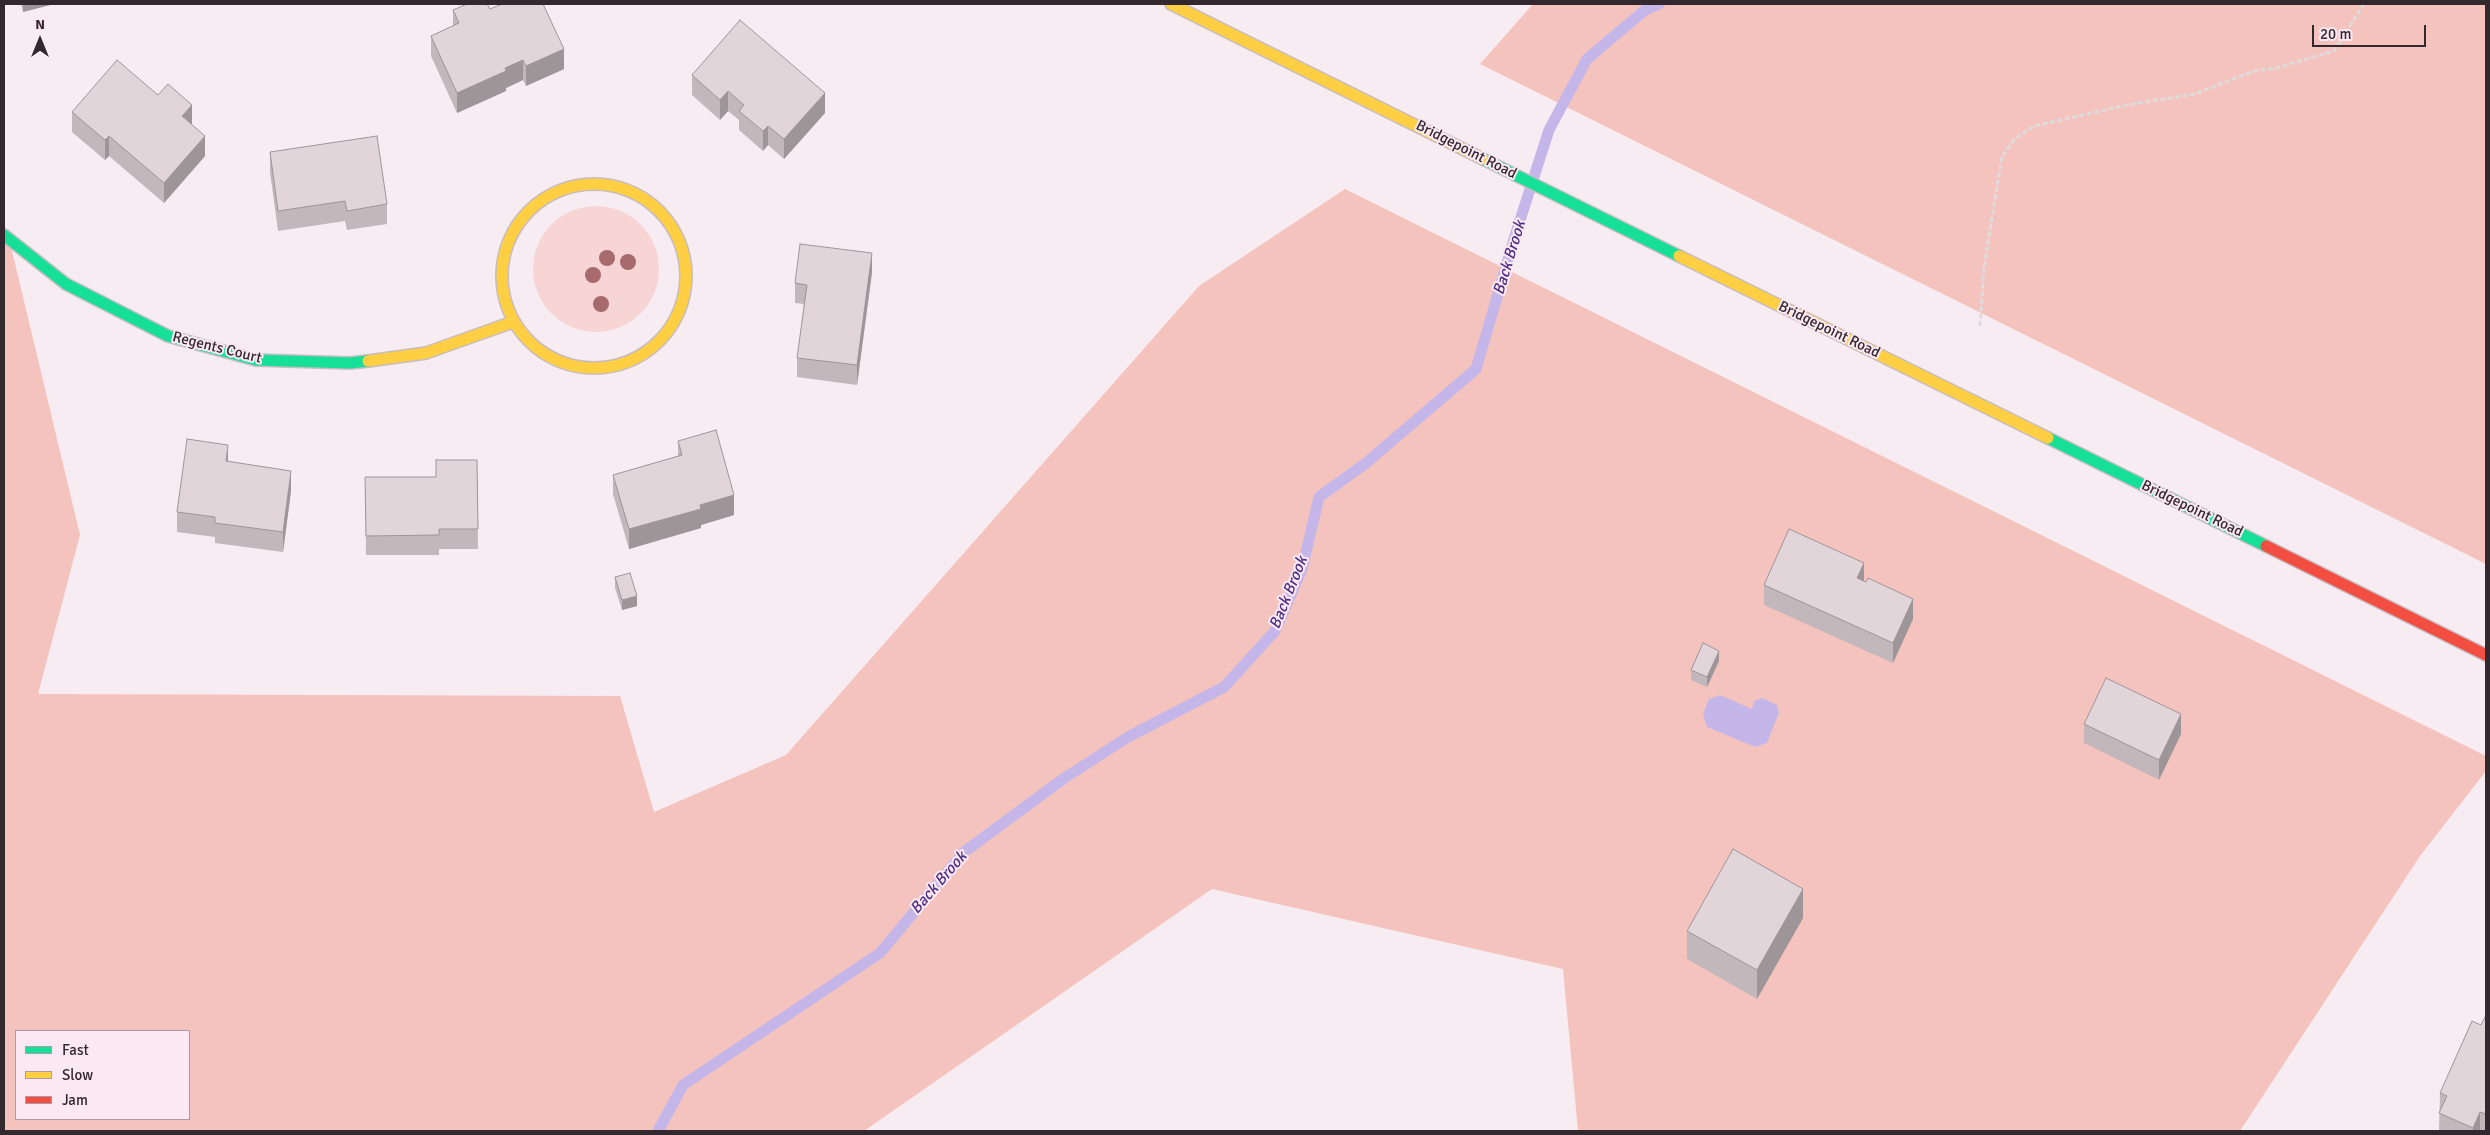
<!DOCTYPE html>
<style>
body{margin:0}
#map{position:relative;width:2490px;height:1135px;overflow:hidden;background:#f7ecf2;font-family:Signika,sans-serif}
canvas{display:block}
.frame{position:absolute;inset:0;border:5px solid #34282f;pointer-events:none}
.legend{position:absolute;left:15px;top:1030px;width:175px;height:90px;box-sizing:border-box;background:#fbe8f3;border:1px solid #ab9ba5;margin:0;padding:6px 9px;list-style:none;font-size:15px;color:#34282f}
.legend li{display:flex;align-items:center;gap:10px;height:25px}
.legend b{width:25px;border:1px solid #ab9ba5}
.north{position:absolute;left:15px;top:15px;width:50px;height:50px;-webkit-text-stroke:4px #fbe8f3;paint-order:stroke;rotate:0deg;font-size:14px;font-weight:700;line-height:20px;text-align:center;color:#34282f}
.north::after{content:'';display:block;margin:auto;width:18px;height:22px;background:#34282f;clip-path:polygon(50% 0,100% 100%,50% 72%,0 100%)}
.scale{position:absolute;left:2312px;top:25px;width:114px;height:22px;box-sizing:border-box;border:2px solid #34282f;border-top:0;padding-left:6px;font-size:15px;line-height:18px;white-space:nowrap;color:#34282f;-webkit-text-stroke:4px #fbe8f3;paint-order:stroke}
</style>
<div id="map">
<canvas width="2490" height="1135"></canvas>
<div class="frame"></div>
<ul class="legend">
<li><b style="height:6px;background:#16e098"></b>Fast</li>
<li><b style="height:6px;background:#ffcf43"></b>Slow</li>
<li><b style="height:6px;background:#f24e42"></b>Jam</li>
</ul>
<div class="north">N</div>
<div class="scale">20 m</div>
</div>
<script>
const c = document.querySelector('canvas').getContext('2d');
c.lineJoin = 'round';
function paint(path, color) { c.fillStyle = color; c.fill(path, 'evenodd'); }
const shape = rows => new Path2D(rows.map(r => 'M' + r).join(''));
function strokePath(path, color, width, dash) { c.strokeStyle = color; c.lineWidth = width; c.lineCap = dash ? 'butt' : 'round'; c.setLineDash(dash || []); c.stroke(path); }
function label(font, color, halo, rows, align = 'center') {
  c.font = font + ' Signika,sans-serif'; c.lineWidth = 4; c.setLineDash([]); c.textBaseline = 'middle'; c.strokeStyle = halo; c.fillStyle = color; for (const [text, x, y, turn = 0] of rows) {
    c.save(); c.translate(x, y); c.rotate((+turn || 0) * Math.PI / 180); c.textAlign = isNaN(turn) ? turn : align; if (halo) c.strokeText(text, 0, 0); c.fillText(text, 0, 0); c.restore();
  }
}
paint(shape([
 '533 269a63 63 0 1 1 126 0a63 63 0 1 1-126 0Z'
]), '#f6d5d4');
paint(shape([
 [1533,4,2486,4,2486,564,1480,64],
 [1345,189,2486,756,2486,771,2420,856,2240,1131,1578,1131,1563,969,1212,889,864,1131,4,1131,4,225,7,230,80,535,38,694,620,696,654,812,786,755,1199,286],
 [16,1031,189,1031,189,1119,16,1119]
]), '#f5c3be');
paint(shape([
 [1720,695,1752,709,1754,701,1762,698,1777,705,1779,713,1767,743,1755,747,1707,727,1703,714,1709,699]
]), '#c5b6e9');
strokePath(shape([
 [658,1131,683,1085,880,953,964,852,1063,779,1128,737,1224,687,1275,631,1302,569,1319,497,1366,463,1476,369,1514,239,1549,130,1587,59,1645,10,1659,4]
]), '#c5b6e9', 11);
const fast = shape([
 [1483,159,1679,256],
 [4,235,66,284,168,336,256,360,350,363,368,361],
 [2048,438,2266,546]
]);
const slow = shape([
 [1171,4,1483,159],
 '502 276a92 92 0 1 1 184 0a92 92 0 1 1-184 0Z',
 [1679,256,2048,438],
 [368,361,426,353,513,322]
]);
const jam = shape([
 [2266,546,2486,655]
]);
strokePath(fast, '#c7bcc2', 14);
strokePath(slow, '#c7bcc2', 14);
strokePath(jam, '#c7bcc2', 14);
strokePath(shape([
 [1980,326,1984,268,2002,156,2015,139,2034,126,2127,105,2195,94,2254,71,2276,68,2334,51,2364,4]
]), '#dedbdd', 3, [5, 2.5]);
strokePath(fast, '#16e098', 11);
strokePath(slow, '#ffcf43', 11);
strokePath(jam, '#f24e42', 11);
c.fillStyle = '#a76a6d';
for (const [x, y] of [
 [607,258],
 [628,262],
 [593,275],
 [601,304]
]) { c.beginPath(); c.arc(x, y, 8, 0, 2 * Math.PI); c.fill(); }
paint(shape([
 [21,4,54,4,23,12],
 [490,9,564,69,526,86,523,80,506,88,506,91,457,113,431,56,431,36,453,26,453,10],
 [692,75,825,113,784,159,768,145,763,151,739,130,739,120,728,111,720,120,692,95],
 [72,112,192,125,205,156,164,203,109,156,105,160,72,132],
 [270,152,387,204,387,224,347,230,345,221,278,231,270,172],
 [872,272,857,385,797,377,797,358,804,304,795,303,795,283],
 [678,441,734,515,701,525,701,528,629,549,613,494,613,475,678,456],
 [436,460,477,460,478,549,439,549,439,555,366,555,365,477,436,477],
 [228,462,291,491,283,552,215,543,215,537,177,532,177,512],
 [615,577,637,606,622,610,615,588],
 [1864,581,1913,619,1893,663,1764,605,1764,585],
 [1719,661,1707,687,1691,680,1691,670],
 [2084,724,2181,734,2159,780,2084,743],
 [1803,918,1757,999,1687,959,1687,931],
 [2486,1015,2486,1131,2439,1131,2440,1093,2481,1025]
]), '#c2b7bb');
paint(shape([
 [23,4,54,4,23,12],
 [564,49,564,69,526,86,526,66],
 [523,60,523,80,506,88,506,91,457,113,457,93,505,68],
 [728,91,728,111,720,120,720,100],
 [825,93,825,113,784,159,784,139],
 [192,105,192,125,182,116],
 [768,126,768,145,763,151,763,131],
 [109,136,109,156,105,160,105,140],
 [205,136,205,156,164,203,164,183],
 [872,253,872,272,857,385,857,365],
 [228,445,228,465,226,461],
 [291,471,291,491,283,552,283,532],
 [734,495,734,515,701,525,701,528,629,549,629,529,700,505],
 [1864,563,1864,583,1857,578],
 [637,596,637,606,622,610,622,600],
 [1913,599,1913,619,1893,663,1893,643],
 [1719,651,1719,661,1707,687,1707,677],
 [2181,714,2181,734,2159,780,2159,760],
 [1803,889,1803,918,1757,999,1757,970],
 [2480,1112,2480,1131,2473,1131,2473,1128]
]), '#9e9599');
const building = shape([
 [467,4,487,4,490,9,502,4,543,4,564,49,526,66,523,60,505,68,506,71,457,93,431,36,459,23,453,10,467,4],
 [740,20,825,93,784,139,768,126,763,131,739,111,744,105,728,91,720,100,692,75,740,20],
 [117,60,158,95,168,84,192,105,182,116,205,136,164,183,109,136,105,140,72,112,117,60],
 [377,136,387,204,347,211,345,201,278,211,270,152,377,136],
 [800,244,872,253,857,365,797,358,807,285,795,283,800,244],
 [716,430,734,495,700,505,701,509,629,529,613,475,682,455,678,441,716,430],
 [187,439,228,445,226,461,291,471,283,532,215,523,215,517,177,512,187,439],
 [436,460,477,460,478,529,439,529,439,535,366,536,365,477,436,477,436,460],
 [1789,529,1864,563,1857,578,1866,582,1868,578,1913,599,1893,643,1764,585,1789,529],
 [630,573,637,596,622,600,615,577,630,573],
 [1703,643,1719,651,1707,677,1691,670,1703,643],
 [2106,678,2181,714,2159,760,2084,724,2106,678],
 [1733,849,1803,889,1757,970,1687,931,1733,849],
 [2486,1015,2486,1114,2480,1112,2473,1128,2439,1113,2447,1096,2440,1093,2472,1021,2481,1025,2486,1015]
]);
paint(building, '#e1d5da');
strokePath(building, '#9e9599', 1);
label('15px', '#34282f', '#fbe8f3', [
 ["Bridgepoint Road",1466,150,27],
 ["Bridgepoint Road",1829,330,26],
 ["Regents Court",217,348,14],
 ["Bridgepoint Road",2192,509,26]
]);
label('italic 16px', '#4c3183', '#fbe8f3', [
 ["Back Brook",1510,258,-73],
 ["Back Brook",1289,593,-68],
 ["Back Brook",939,883,-49]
]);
</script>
